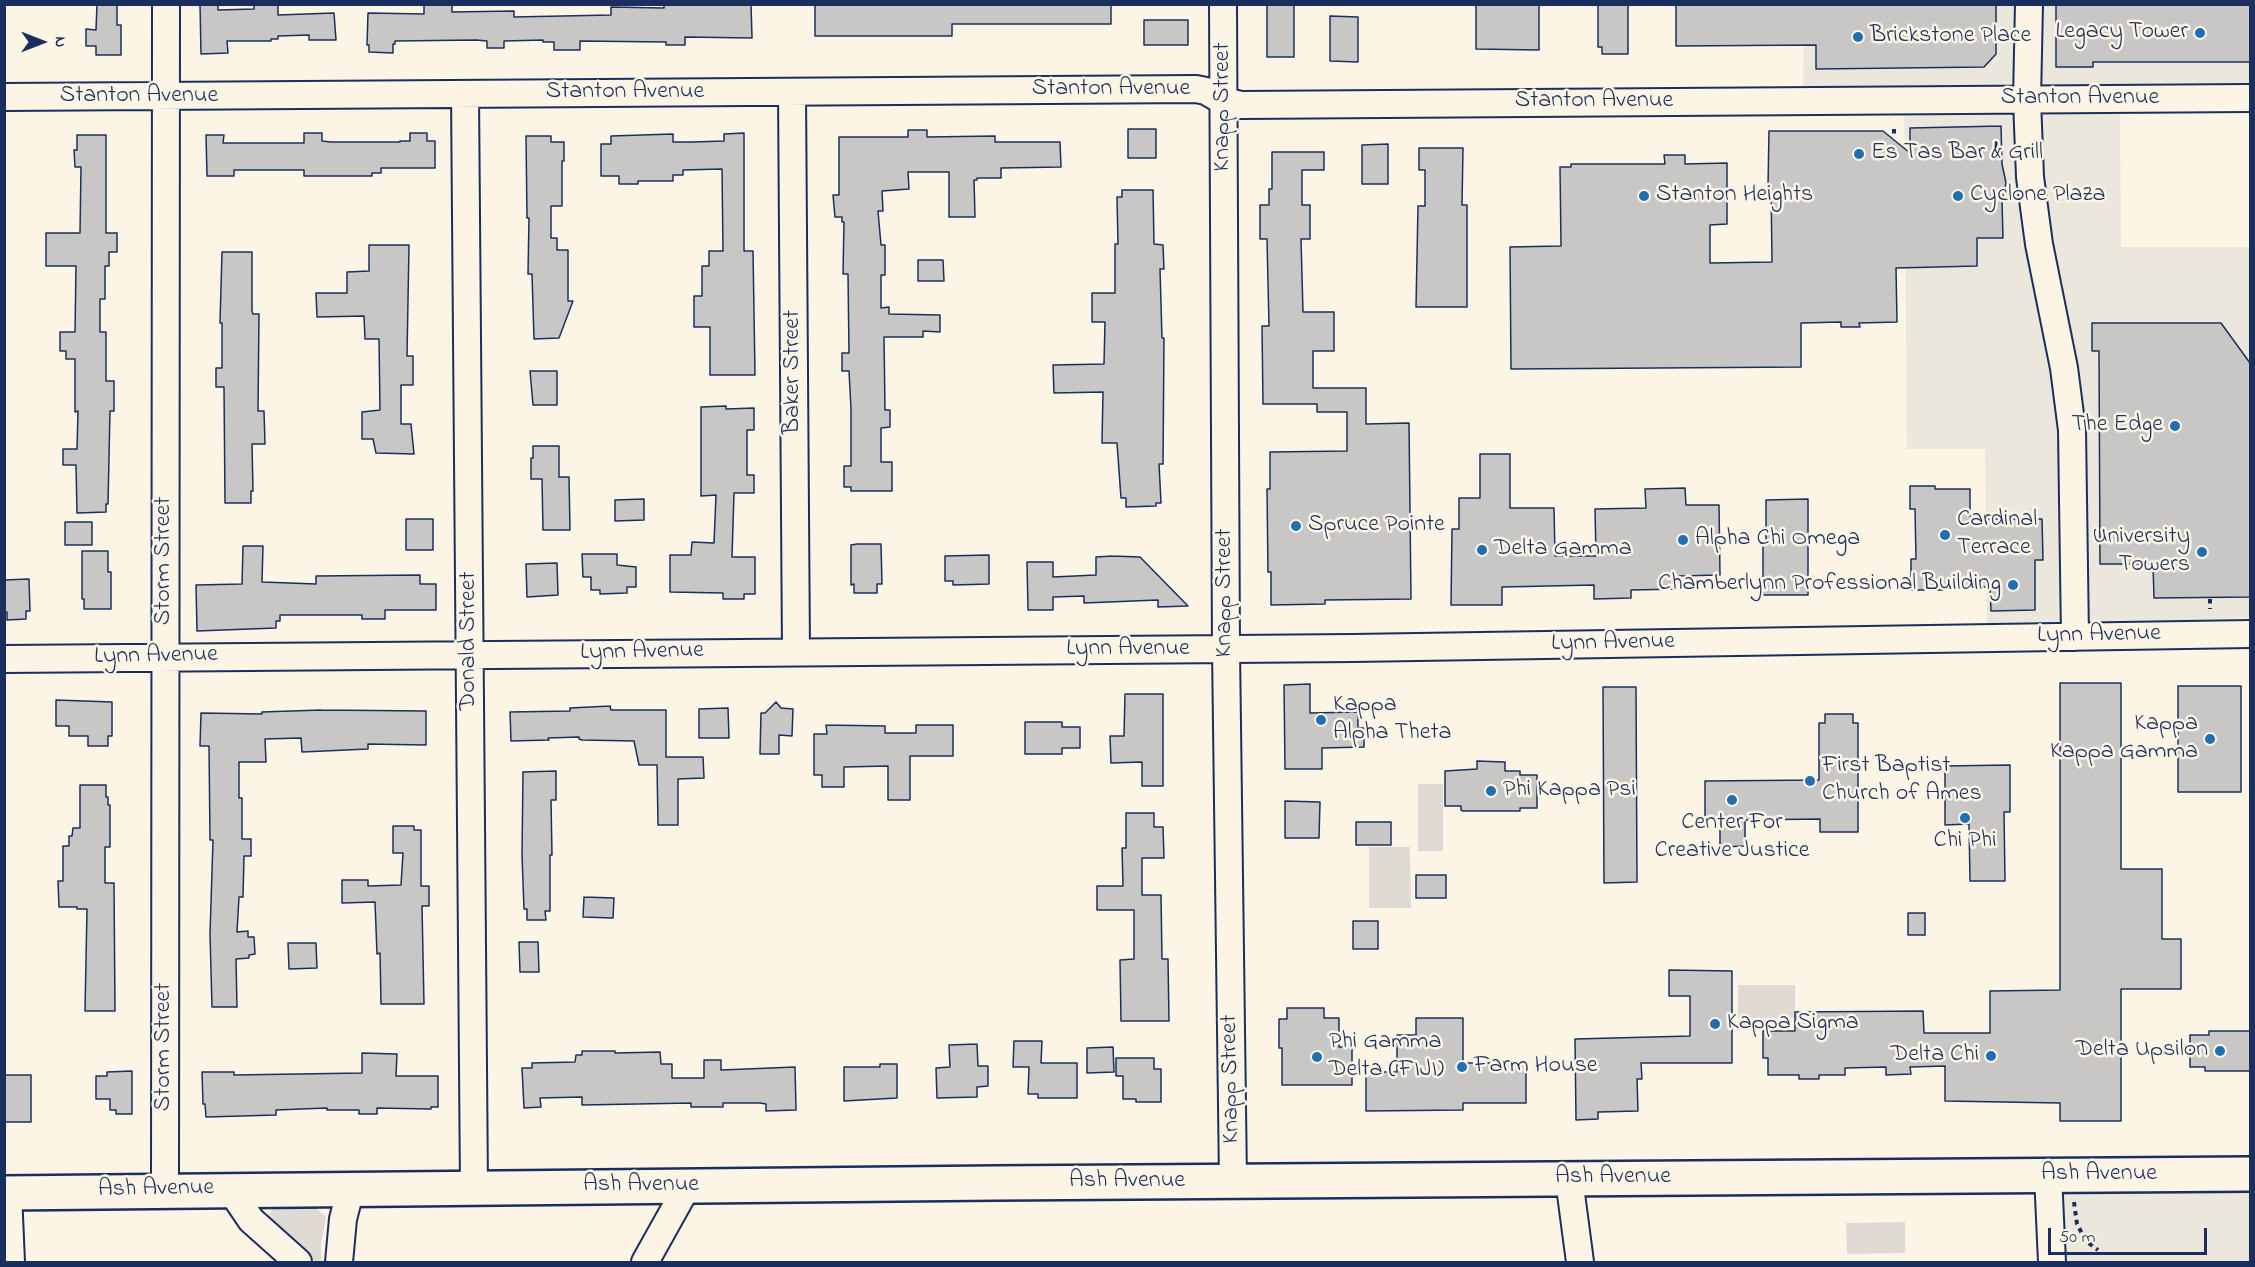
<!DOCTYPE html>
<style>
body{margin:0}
#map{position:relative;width:2255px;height:1267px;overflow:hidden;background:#fcf5e5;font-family:"Indie Flower",sans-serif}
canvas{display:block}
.frame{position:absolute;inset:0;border:6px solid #1b2f5e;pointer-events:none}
.north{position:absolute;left:12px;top:12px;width:60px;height:60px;-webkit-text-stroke:4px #fcf5e5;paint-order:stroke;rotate:90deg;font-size:16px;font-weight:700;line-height:24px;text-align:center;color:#1b2f5e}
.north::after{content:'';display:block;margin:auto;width:21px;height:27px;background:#1b2f5e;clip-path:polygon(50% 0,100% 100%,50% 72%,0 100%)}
.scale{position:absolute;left:2048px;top:1228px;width:159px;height:27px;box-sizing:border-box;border:3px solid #1b2f5e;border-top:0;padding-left:8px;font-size:18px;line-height:21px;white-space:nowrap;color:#1b2f5e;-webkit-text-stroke:4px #fcf5e5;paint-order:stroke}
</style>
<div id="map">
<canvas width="2255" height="1267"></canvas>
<div class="frame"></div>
<div class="north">N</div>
<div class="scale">50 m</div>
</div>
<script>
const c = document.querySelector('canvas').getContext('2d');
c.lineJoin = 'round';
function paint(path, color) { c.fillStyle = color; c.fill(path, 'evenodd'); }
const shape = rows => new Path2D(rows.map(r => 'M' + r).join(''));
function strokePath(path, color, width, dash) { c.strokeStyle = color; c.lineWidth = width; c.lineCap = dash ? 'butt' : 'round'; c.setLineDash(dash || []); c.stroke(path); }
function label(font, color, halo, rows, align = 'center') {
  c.font = font + ' "Indie Flower",sans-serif'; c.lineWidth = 5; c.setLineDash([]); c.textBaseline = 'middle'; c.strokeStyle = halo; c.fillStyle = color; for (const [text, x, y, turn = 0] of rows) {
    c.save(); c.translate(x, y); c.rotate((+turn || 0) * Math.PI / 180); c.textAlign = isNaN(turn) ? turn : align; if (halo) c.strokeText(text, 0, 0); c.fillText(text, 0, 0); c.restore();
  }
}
paint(shape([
 [1804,5,2250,5,2250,105,2120,106,2121,247,2250,247,2250,618,1987,627,1985,449,1907,449,1904,88,1803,88],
 [2250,1174,2250,1262,2052,1262,2048,1176]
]), '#ece7dc');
paint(shape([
 [1418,784,1443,784,1443,851,1418,851],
 [1369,847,1410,847,1411,908,1369,908],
 [1738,985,1795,985,1795,1018,1738,1018],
 [315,1207,326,1217,321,1244,321,1262,316,1262,279,1233,270,1224,268,1216,273,1208],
 [1905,1222,1905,1253,1847,1254,1846,1223]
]), '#dfdbd4');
const building = shape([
 [97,4,117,4,117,25,121,25,121,55,96,55,96,46,86,46,86,29,96,30,97,4],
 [200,4,218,4,218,10,254,9,254,4,278,4,278,15,334,13,336,40,309,40,309,35,278,36,278,39,271,39,271,41,227,41,228,53,201,54,200,4],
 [452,4,452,12,514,11,514,17,611,15,611,7,664,8,664,4,751,4,752,38,685,37,685,45,666,45,666,42,580,41,580,50,554,50,554,42,543,42,543,40,504,41,504,48,487,48,487,41,476,40,395,41,395,44,393,44,393,53,369,52,369,45,367,45,368,13,424,14,424,5,452,4],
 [815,4,1111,4,1111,24,952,24,952,36,815,36,815,4],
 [1267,4,1294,4,1294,57,1267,57,1267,4],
 [1476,4,1539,4,1539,50,1476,49,1476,4],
 [1598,4,1628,4,1628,54,1602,54,1602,47,1598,47,1598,4],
 [1676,4,1996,4,1996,54,1984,67,1816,69,1816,45,1676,46,1676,4],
 [2056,4,2250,4,2250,62,2093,62,2093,67,2056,67,2056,4],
 [1330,16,1358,17,1358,62,1330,61,1330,16],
 [1144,20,1188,20,1188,45,1144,45,1144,20],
 [2001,126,2002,164,2006,183,2002,201,2003,238,1977,238,1977,266,1896,268,1897,322,1859,323,1860,327,1841,327,1841,322,1801,323,1801,367,1511,369,1510,247,1561,246,1560,167,1571,167,1571,164,1665,164,1664,155,1685,155,1685,164,1727,163,1727,224,1710,225,1710,263,1772,262,1771,186,1768,186,1769,131,1883,131,1910,153,1910,128,2001,126],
 [1128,129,1156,129,1156,158,1128,158,1128,129],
 [908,130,927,130,927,137,995,136,995,142,1060,142,1061,167,1001,168,1001,178,977,178,977,180,974,180,975,217,949,217,949,172,908,172,909,189,882,191,883,211,878,211,881,245,885,245,885,275,881,275,881,308,889,307,889,314,940,315,940,332,923,331,923,337,884,337,885,410,890,410,890,427,881,428,881,462,892,462,892,491,851,491,851,487,844,487,844,466,851,466,851,409,849,371,842,371,842,353,849,353,848,274,843,274,844,222,842,222,842,217,835,217,833,195,839,195,839,137,908,137,908,130],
 [304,133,322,133,322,141,331,142,400,142,400,141,410,141,410,133,427,133,427,141,435,141,435,168,381,168,381,173,372,173,372,176,304,176,304,170,234,170,234,176,207,176,206,135,224,135,223,143,304,143,304,133],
 [744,133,744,251,753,251,755,375,710,375,710,327,694,327,694,296,702,296,702,266,709,266,709,251,723,251,722,169,683,170,683,175,673,175,673,181,638,181,638,184,619,184,619,176,601,176,601,144,611,144,611,136,673,134,673,142,692,142,724,141,724,134,744,133],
 [77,135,106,135,106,233,117,233,117,252,109,252,109,266,105,266,105,299,100,299,100,332,106,332,106,381,114,381,114,411,110,411,108,504,106,504,106,512,77,513,76,465,63,465,63,449,77,449,78,411,75,412,75,359,66,359,66,351,60,351,60,332,75,332,76,266,46,266,46,233,80,233,81,167,75,167,74,150,77,150,77,135],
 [526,136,551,136,551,142,564,142,564,161,562,161,562,206,551,206,551,238,557,238,557,250,568,250,568,301,573,301,559,338,534,339,532,274,528,274,529,218,527,218,526,136],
 [1388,144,1388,184,1362,184,1362,145,1388,144],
 [1419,148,1463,148,1462,205,1467,205,1467,307,1416,307,1418,206,1425,206,1425,170,1419,170,1419,148],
 [1272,152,1324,152,1324,170,1302,170,1302,205,1310,205,1310,239,1301,239,1303,312,1334,312,1334,351,1313,351,1313,388,1366,388,1366,424,1409,423,1411,599,1325,600,1325,604,1271,605,1271,572,1268,572,1267,489,1270,489,1270,452,1347,451,1347,412,1317,412,1317,404,1263,404,1262,326,1269,326,1267,239,1260,239,1260,205,1269,205,1269,189,1272,189,1272,152],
 [1122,190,1153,190,1154,244,1163,245,1164,269,1160,269,1162,338,1164,338,1163,464,1159,464,1161,503,1156,503,1156,506,1126,507,1126,498,1121,498,1117,443,1102,443,1103,392,1054,393,1053,365,1104,364,1105,322,1092,322,1092,293,1115,293,1115,244,1118,244,1117,197,1122,197,1122,190],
 [369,245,409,245,407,356,413,356,413,385,401,385,401,424,411,424,414,454,376,453,373,439,362,439,362,412,380,410,379,339,365,339,364,316,317,317,316,293,347,293,347,272,369,271,369,245],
 [222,252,252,252,252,311,253,314,259,314,258,411,264,411,265,444,252,444,253,491,251,491,251,503,225,503,224,387,216,387,216,368,222,368,222,323,220,323,222,252],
 [918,260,943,260,944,281,918,281,918,260],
 [2092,323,2221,323,2250,363,2250,597,2154,598,2153,564,2100,564,2099,351,2092,351,2092,323],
 [530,371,557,371,557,405,533,405,530,371],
 [726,406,726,409,754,408,754,430,747,430,747,475,754,475,754,493,734,493,732,557,755,557,755,594,744,594,744,599,723,599,723,593,670,592,670,555,691,555,692,542,714,543,716,495,701,496,701,407,726,406],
 [533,446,559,446,559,477,569,477,570,530,543,530,542,479,531,479,531,458,533,458,533,446],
 [1480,454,1510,454,1510,508,1554,508,1555,556,1596,556,1595,509,1646,508,1645,489,1685,488,1686,505,1719,505,1720,575,1679,576,1680,589,1631,590,1631,598,1594,599,1594,585,1502,587,1502,605,1451,605,1452,529,1459,529,1459,498,1480,498,1480,454],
 [1910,486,1935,486,1935,489,1970,489,1970,516,1974,516,1974,519,2042,519,2043,560,2035,560,2035,610,1991,611,1990,587,1943,587,1943,590,1911,590,1911,559,1916,559,1915,509,1910,509,1910,486],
 [644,499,644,520,615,521,615,500,644,499],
 [1808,499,1808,595,1763,595,1763,544,1766,544,1766,500,1808,499],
 [406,519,433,519,433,550,406,550,406,519],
 [65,522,92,522,92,545,65,545,65,522],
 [857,544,881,544,882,584,877,584,877,593,854,593,854,584,851,585,851,545,857,544],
 [243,546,263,546,262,582,316,584,316,576,420,575,420,584,436,584,436,610,385,610,385,619,362,619,362,615,280,615,280,621,276,621,276,628,197,631,196,585,242,584,243,546],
 [82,551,108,551,108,572,111,572,111,609,84,609,84,599,82,599,82,551],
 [582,554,617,554,617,565,636,567,636,587,627,587,627,593,600,594,600,590,591,590,591,577,583,577,582,554],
 [989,555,989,584,953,585,953,581,945,581,945,556,989,555],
 [1112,556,1140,557,1188,606,1158,607,1158,600,1084,603,1084,596,1053,597,1053,610,1028,610,1027,562,1053,562,1053,577,1096,575,1096,557,1112,556],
 [557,563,558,595,527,597,526,564,557,563],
 [29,579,30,611,26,611,26,619,7,620,7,612,4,612,4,580,29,579],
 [2060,683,2121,683,2121,869,2162,869,2162,939,2181,939,2181,989,2121,989,2121,1121,2060,1121,2060,1103,1945,1101,1945,1066,1910,1067,1911,1074,1886,1075,1886,1067,1845,1068,1845,1075,1819,1075,1819,1079,1799,1079,1799,1075,1768,1075,1768,1058,1763,1058,1763,1031,1795,1031,1795,1012,1923,1011,1924,1033,1990,1033,1990,991,2060,990,2060,683],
 [1310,684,1310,713,1358,712,1358,728,1364,728,1364,747,1322,748,1322,769,1285,769,1284,685,1310,684],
 [2178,686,2241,686,2241,792,2178,792,2178,686],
 [1603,687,1636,687,1637,882,1604,883,1603,687],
 [1125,694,1163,694,1163,786,1142,786,1142,762,1111,763,1110,736,1124,736,1125,694],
 [56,700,112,702,112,736,108,736,108,746,88,746,88,736,69,736,69,726,56,726,56,700],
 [776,702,781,708,793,709,792,736,779,735,779,754,760,754,761,713,765,713,776,702],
 [610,706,611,710,666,710,666,757,703,757,704,778,678,779,678,825,658,825,657,765,639,765,634,741,582,740,579,739,579,737,548,738,549,740,511,741,510,712,570,711,570,708,610,706],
 [728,708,729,738,699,738,699,709,728,708],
 [321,710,426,711,426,745,368,744,368,749,302,752,301,738,265,739,266,762,239,762,239,798,242,798,242,839,251,839,251,856,244,856,243,897,239,897,237,932,248,931,248,937,254,937,255,954,249,955,249,958,236,959,237,1007,212,1007,210,934,213,840,210,840,209,746,200,746,201,713,262,714,262,712,321,710],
 [1825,714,1853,714,1853,723,1858,723,1858,832,1820,832,1820,819,1745,820,1745,846,1720,847,1720,817,1705,817,1705,781,1819,780,1819,723,1825,723,1825,714],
 [1025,722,1062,722,1062,727,1080,727,1080,748,1062,748,1062,754,1025,754,1025,722],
 [826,725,885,726,885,733,916,733,916,725,953,725,953,756,910,756,910,800,888,800,888,766,844,767,844,787,822,787,822,775,814,775,814,734,827,734,826,725],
 [1477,761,1505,762,1505,771,1520,771,1520,775,1537,775,1537,808,1520,808,1520,811,1463,811,1461,810,1461,806,1445,806,1445,771,1477,769,1477,761],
 [2010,765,2010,812,2004,812,2005,881,1970,881,1969,824,1945,825,1945,766,2010,765],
 [556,771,556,800,551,800,552,855,550,855,550,911,545,911,546,920,527,920,527,909,524,909,522,855,523,772,556,771],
 [80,785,106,785,106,797,108,797,108,805,110,805,110,847,105,847,105,883,114,883,115,1011,85,1011,87,909,77,909,77,907,59,907,58,881,63,881,63,846,69,846,69,836,72,836,73,828,80,828,80,785],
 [1285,801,1320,802,1319,838,1285,838,1285,801],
 [1126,813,1154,813,1154,827,1163,827,1164,858,1142,858,1142,895,1161,895,1162,959,1168,959,1169,1021,1121,1021,1120,960,1134,959,1134,910,1097,910,1097,886,1123,886,1122,848,1126,848,1126,813],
 [1356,822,1391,822,1391,845,1356,845,1356,822],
 [393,826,414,826,414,830,421,830,421,886,429,886,429,906,422,906,424,1004,381,1004,380,953,377,954,375,902,342,903,342,880,368,880,368,886,401,885,403,853,393,853,393,826],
 [1416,875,1446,875,1446,898,1416,898,1416,875],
 [584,897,614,898,613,918,583,917,584,897],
 [1908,913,1925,913,1925,935,1908,935,1908,913],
 [1353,921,1378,921,1378,949,1353,949,1353,921],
 [519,942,538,942,539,972,520,972,519,942],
 [288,943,316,943,317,968,289,969,288,943],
 [1669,970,1732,971,1732,1063,1641,1063,1642,1079,1637,1079,1638,1111,1598,1112,1598,1119,1576,1120,1575,1039,1690,1036,1690,996,1669,996,1669,970],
 [1287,1008,1324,1008,1324,1018,1339,1018,1339,1047,1352,1047,1352,1085,1282,1085,1282,1048,1279,1048,1279,1019,1287,1019,1287,1008],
 [1416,1018,1463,1018,1463,1063,1526,1063,1526,1103,1463,1103,1463,1110,1366,1111,1366,1072,1397,1072,1397,1035,1416,1035,1416,1018],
 [2209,1031,2250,1031,2250,1071,2205,1071,2205,1067,2190,1067,2190,1035,2209,1035,2209,1031],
 [1014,1041,1042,1041,1041,1063,1077,1063,1077,1098,1038,1098,1038,1094,1028,1094,1029,1067,1013,1067,1014,1041],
 [977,1044,978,1066,988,1066,988,1086,977,1087,977,1097,937,1098,936,1068,950,1067,949,1045,977,1044],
 [1113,1047,1114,1072,1087,1073,1087,1048,1113,1047],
 [582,1051,615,1051,615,1053,660,1052,661,1064,672,1064,672,1078,704,1078,704,1060,721,1060,721,1070,795,1067,796,1110,766,1111,766,1104,760,1103,723,1103,723,1107,691,1107,691,1103,582,1105,582,1097,540,1098,541,1107,524,1108,522,1068,532,1068,532,1063,575,1062,576,1055,582,1055,582,1051],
 [362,1053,397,1054,396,1076,438,1076,438,1107,431,1107,431,1109,377,1108,377,1114,359,1114,359,1110,327,1110,327,1108,276,1110,276,1115,206,1117,205,1104,203,1104,202,1072,234,1072,234,1075,362,1073,362,1053],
 [1116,1058,1154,1058,1154,1069,1161,1069,1161,1102,1136,1102,1136,1099,1123,1099,1123,1076,1116,1076,1116,1058],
 [880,1064,897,1064,897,1098,844,1101,844,1067,880,1067,880,1064],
 [132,1071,132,1114,116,1114,116,1110,110,1110,110,1099,96,1099,96,1076,107,1076,107,1072,132,1071],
 [4,1075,31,1075,31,1122,4,1122,4,1075]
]);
paint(building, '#c8c7c6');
strokePath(building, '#1b2f5e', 1.5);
const street = shape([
 [1223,4,1226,649,1233,1181],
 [2029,4,2027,100,2030,177,2039,244,2064,368,2072,430,2075,637],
 [792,92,796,652],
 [465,94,474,1187],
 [4,97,1196,89,1206,91,1223,101,1241,105,2250,98],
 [4,659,1353,648,2250,634],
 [2048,1175,2052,1262],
 [1569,1179,1580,1262],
 [230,1189,251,1220,298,1262],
 [165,1190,166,4],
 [8,1193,11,1262],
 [339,1262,343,1219,351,1188],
 [645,1262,688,1185]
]);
const secondary = shape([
 [4,1193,996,1183,2250,1174]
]);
strokePath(street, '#1b2f5e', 30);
strokePath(secondary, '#1b2f5e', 38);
strokePath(shape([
 [1894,129,1894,136],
 [2210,599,2210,609],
 [2074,1202,2077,1224,2086,1241,2098,1250]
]), '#1b2f5e', 4, [4.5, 4.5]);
strokePath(street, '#fcf5e5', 26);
strokePath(secondary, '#fcf5e5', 33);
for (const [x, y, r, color] of [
 [2200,33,6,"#1f6fb2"],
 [1858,37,6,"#1f6fb2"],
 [1859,154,6,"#1f6fb2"],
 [1644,196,6,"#1f6fb2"],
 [1958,196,6,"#1f6fb2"],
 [2175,426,6,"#1f6fb2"],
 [1296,526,6,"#1f6fb2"],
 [1945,535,6,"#1f6fb2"],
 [1683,540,6,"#1f6fb2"],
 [1482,550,6,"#1f6fb2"],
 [2202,552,6,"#1f6fb2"],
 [2013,585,6,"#1f6fb2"],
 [1321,720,6,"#1f6fb2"],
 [2210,739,6,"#1f6fb2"],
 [1810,781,6,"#1f6fb2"],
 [1491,791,6,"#1f6fb2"],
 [1732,800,6,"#1f6fb2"],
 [1965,818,6,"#1f6fb2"],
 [1715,1024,6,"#1f6fb2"],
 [2220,1051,6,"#1f6fb2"],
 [1991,1056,6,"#1f6fb2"],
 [1317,1057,6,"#1f6fb2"],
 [1462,1067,6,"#1f6fb2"]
]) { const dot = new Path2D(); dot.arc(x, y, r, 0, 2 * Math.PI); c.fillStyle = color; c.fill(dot); strokePath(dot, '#fcf5e5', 2); }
label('24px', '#1b2f5e', '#fcf5e5', [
 ["Legacy Tower",2188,33,"right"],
 ["Brickstone Place",1870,37],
 ["Es Tas Bar & Grill",1871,154],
 ["Stanton Heights",1656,196],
 ["Cyclone Plaza",1970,196],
 ["The Edge",2163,426,"right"],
 ["Cardinal",1957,521],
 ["Terrace",1957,549],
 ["Spruce Pointe",1308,526],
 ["University",2190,538,"right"],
 ["Towers",2190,566,"right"],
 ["Alpha Chi Omega",1695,540],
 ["Delta Gamma",1494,550],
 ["Chamberlynn Professional Building",2001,585,"right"],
 ["Kappa",1333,706],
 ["Alpha Theta",1333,734],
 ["Kappa",2198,725,"right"],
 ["Kappa Gamma",2198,753,"right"],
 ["First Baptist",1822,767],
 ["Church of Ames",1822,795],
 ["Phi Kappa Psi",1503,791],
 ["Center For",1732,824,"center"],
 ["Creative Justice",1732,852,"center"],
 ["Chi Phi",1965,842,"center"],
 ["Kappa Sigma",1727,1024],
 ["Phi Gamma",1329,1043],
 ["Delta (FIJI)",1329,1071],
 ["Delta Upsilon",2208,1051,"right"],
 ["Delta Chi",1979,1056,"right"],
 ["Farm House",1474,1067]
], 'left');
label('24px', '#1b2f5e', '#fcf5e5', [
 ["Stanton Avenue",1111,90],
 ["Stanton Avenue",625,93],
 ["Stanton Avenue",139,97],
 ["Stanton Avenue",2080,99],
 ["Stanton Avenue",1594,102],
 ["Knapp Street",1224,107,-90],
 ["Baker Street",794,372,-90],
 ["Storm Street",165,561,-90],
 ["Knapp Street",1226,593,-90],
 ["Lynn Avenue",2099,636,-1],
 ["Donald Street",470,641,-90],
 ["Lynn Avenue",1613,644,-1],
 ["Lynn Avenue",1128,650],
 ["Lynn Avenue",642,653,-1],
 ["Lynn Avenue",156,657,-1],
 ["Storm Street",165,1047,-90],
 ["Knapp Street",1232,1079,-91],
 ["Ash Avenue",2099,1175],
 ["Ash Avenue",1613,1178],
 ["Ash Avenue",1127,1182],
 ["Ash Avenue",641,1186],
 ["Ash Avenue",156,1190,-1]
]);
</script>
